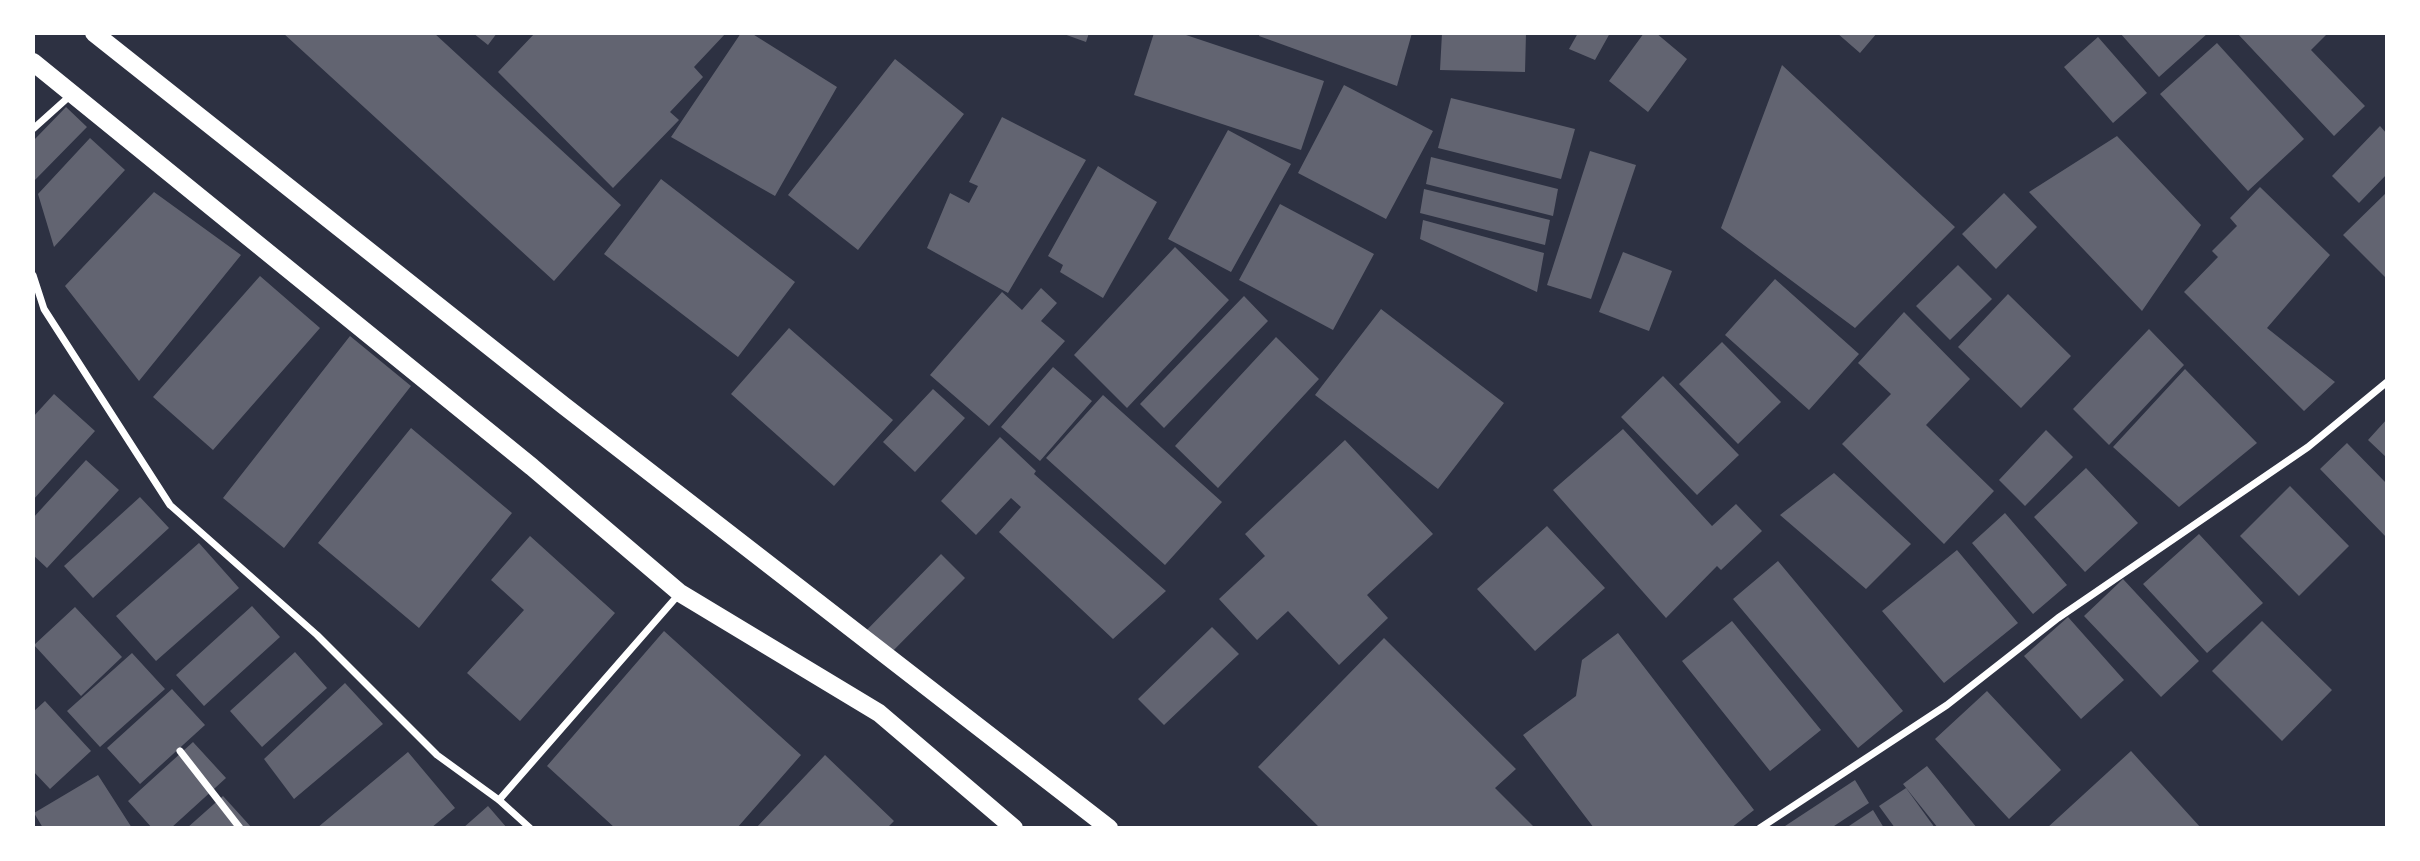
<!DOCTYPE html>
<style>
body{margin:0}
#map{position:relative;width:2420px;height:861px;overflow:hidden;background:#2d3142;font-family:Raleway,sans-serif}
canvas{display:block}
.frame{position:absolute;inset:0;border:35px solid #fff;pointer-events:none}
</style>
<div id="map">
<canvas width="2420" height="861"></canvas>
<div class="frame"></div>
</div>
<script>
const c = document.querySelector('canvas').getContext('2d');
c.lineJoin = 'round';
function paint(path, color) { c.fillStyle = color; c.fill(path, 'evenodd'); }
const shape = rows => new Path2D(rows.map(r => 'M' + r).join(''));
function strokePath(path, color, width, dash) { c.strokeStyle = color; c.lineWidth = width; c.lineCap = dash ? 'butt' : 'round'; c.setLineDash(dash || []); c.stroke(path); }
paint(shape([
 [283,33,434,33,621,205,554,281],
 [473,33,497,33,488,45],
 [535,33,726,33,694,67,703,77,670,112,679,120,613,188,498,72],
 [741,33,751,33,837,87,775,196,671,137],
 [1061,33,1089,33,1086,42],
 [1154,33,1180,33,1324,81,1301,150,1134,95],
 [1260,33,1412,33,1397,86,1259,36],
 [1442,33,1526,33,1525,72,1440,70],
 [1578,33,1610,33,1595,60,1569,49],
 [1644,33,1656,33,1687,59,1648,112,1609,81],
 [1837,33,1877,33,1860,53],
 [2120,33,2208,33,2159,77],
 [2237,33,2328,33,2311,50,2365,106,2334,136],
 [2098,37,2147,93,2113,123,2064,67],
 [2217,43,2304,139,2248,191,2160,94],
 [895,59,964,114,858,250,788,195],
 [1782,65,1955,227,1855,328,1721,228],
 [1344,85,1433,131,1386,219,1298,173],
 [1451,98,1575,129,1561,179,1438,148],
 [66,107,87,127,33,182,33,141],
 [1002,117,1086,160,1008,293,927,248,950,193,969,203,978,186,969,182],
 [2380,126,2387,134,2387,174,2359,203,2332,176],
 [1228,130,1291,164,1231,272,1168,239],
 [2117,136,2201,225,2142,311,2029,192],
 [90,138,125,170,54,247,38,194],
 [1590,151,1636,165,1591,299,1547,285],
 [1431,157,1558,189,1553,216,1426,184],
 [1098,166,1157,202,1103,298,1060,272,1063,265,1048,256],
 [661,179,795,282,738,357,604,254],
 [2260,187,2330,255,2267,328,2335,382,2304,411,2184,292,2218,257,2212,251,2237,226,2230,218],
 [1424,189,1550,220,1545,245,1420,213],
 [154,192,241,255,139,381,65,286],
 [2387,192,2387,279,2343,235],
 [2004,193,2037,227,1996,269,1962,234],
 [1280,204,1374,254,1333,330,1239,280],
 [1423,220,1544,253,1537,292,1420,239],
 [1175,247,1229,300,1127,408,1074,355],
 [1623,252,1672,271,1649,331,1599,312],
 [1958,265,1992,299,1950,340,1916,306],
 [260,276,320,328,213,450,153,397],
 [1775,279,1859,354,1809,410,1725,335],
 [1041,288,1057,303,1041,321,1065,341,989,426,930,375,1002,292,1022,310],
 [2008,294,2071,356,2021,408,1958,347],
 [1244,296,1268,321,1164,428,1140,404],
 [1381,309,1504,403,1438,489,1315,395],
 [1904,312,1970,379,1926,425,1994,491,1944,544,1842,444,1891,394,1858,363],
 [789,328,893,420,834,486,731,394],
 [2149,329,2184,365,2109,445,2073,409],
 [350,336,411,386,284,548,223,498],
 [1276,337,1319,379,1218,488,1175,446],
 [1722,342,1781,402,1738,444,1679,384],
 [1053,367,1092,401,1040,461,1001,427],
 [2185,369,2257,443,2179,507,2113,447],
 [1663,376,1739,455,1697,495,1621,417],
 [933,389,965,418,915,472,883,442],
 [54,394,95,431,33,500,33,417],
 [1103,395,1222,502,1165,565,1046,458],
 [2387,419,2387,458,2368,440],
 [411,428,512,513,419,628,318,543],
 [1623,429,1712,526,1736,504,1762,531,1721,570,1717,566,1666,618,1553,490],
 [2046,430,2073,457,2025,506,1999,480],
 [1000,437,1036,471,1034,474,1166,591,1113,639,999,532,1021,507,1011,498,976,535,941,501],
 [1345,440,1433,534,1367,595,1388,618,1339,665,1288,611,1257,640,1219,599,1265,556,1245,534],
 [2347,443,2387,484,2387,538,2320,469],
 [86,460,119,490,47,568,33,555,33,518],
 [2086,468,2138,523,2085,572,2034,517],
 [1834,473,1911,544,1866,589,1780,515],
 [2290,486,2349,546,2299,596,2240,536],
 [140,497,169,528,93,598,64,566],
 [2005,513,2067,585,2033,614,1972,543],
 [1547,526,1605,588,1535,651,1477,589],
 [2199,534,2263,603,2207,653,2143,584],
 [530,536,615,613,520,721,467,673,524,610,491,580],
 [199,543,239,588,156,661,116,616],
 [1957,550,2018,623,1944,683,1882,611],
 [941,554,965,578,882,662,858,639],
 [1778,561,1903,711,1858,748,1733,599],
 [2123,579,2199,661,2161,697,2084,616],
 [252,606,280,637,204,706,176,675],
 [75,607,122,657,81,696,34,645],
 [2068,617,2124,680,2081,719,2024,656],
 [1732,621,1821,730,1770,771,1682,661],
 [2262,621,2332,690,2282,741,2212,671],
 [1212,627,1239,654,1164,725,1138,699],
 [664,631,801,755,737,828,615,828,547,766],
 [1618,633,1754,810,1731,828,1594,828,1523,735,1576,696,1582,660],
 [1384,638,1516,769,1495,788,1535,828,1320,828,1258,767],
 [295,652,327,688,262,747,230,711],
 [132,653,165,689,100,747,67,711],
 [345,683,383,724,294,799,264,759],
 [172,689,205,725,140,784,107,748],
 [1987,691,2061,770,2009,819,1935,739],
 [45,701,91,751,50,789,33,771,33,712],
 [193,742,226,778,171,828,152,828,128,801],
 [2131,751,2201,828,2047,828],
 [408,752,455,808,431,828,317,828],
 [825,755,894,821,887,828,756,828],
 [1927,766,1977,828,1938,828,1903,784],
 [98,775,132,828,43,828,34,813],
 [1855,780,1869,803,1831,828,1782,828],
 [1906,788,1935,828,1895,828,1879,806],
 [223,796,252,828,187,828],
 [488,806,507,828,463,828],
 [1873,810,1884,828,1846,828]
]), '#626471');
strokePath(shape([
 [33,129,72,94],
 [33,275,44,309,170,505,317,635,437,755,499,800,530,828],
 [180,751,240,828],
 [499,800,680,593],
 [1760,828,1947,705,2058,618,2308,447,2387,382]
]), '#fff', 7);
strokePath(shape([
 [94,33,563,405,1109,828],
 [33,62,532,467,680,593,879,713,1014,828]
]), '#fff', 18);
</script>
